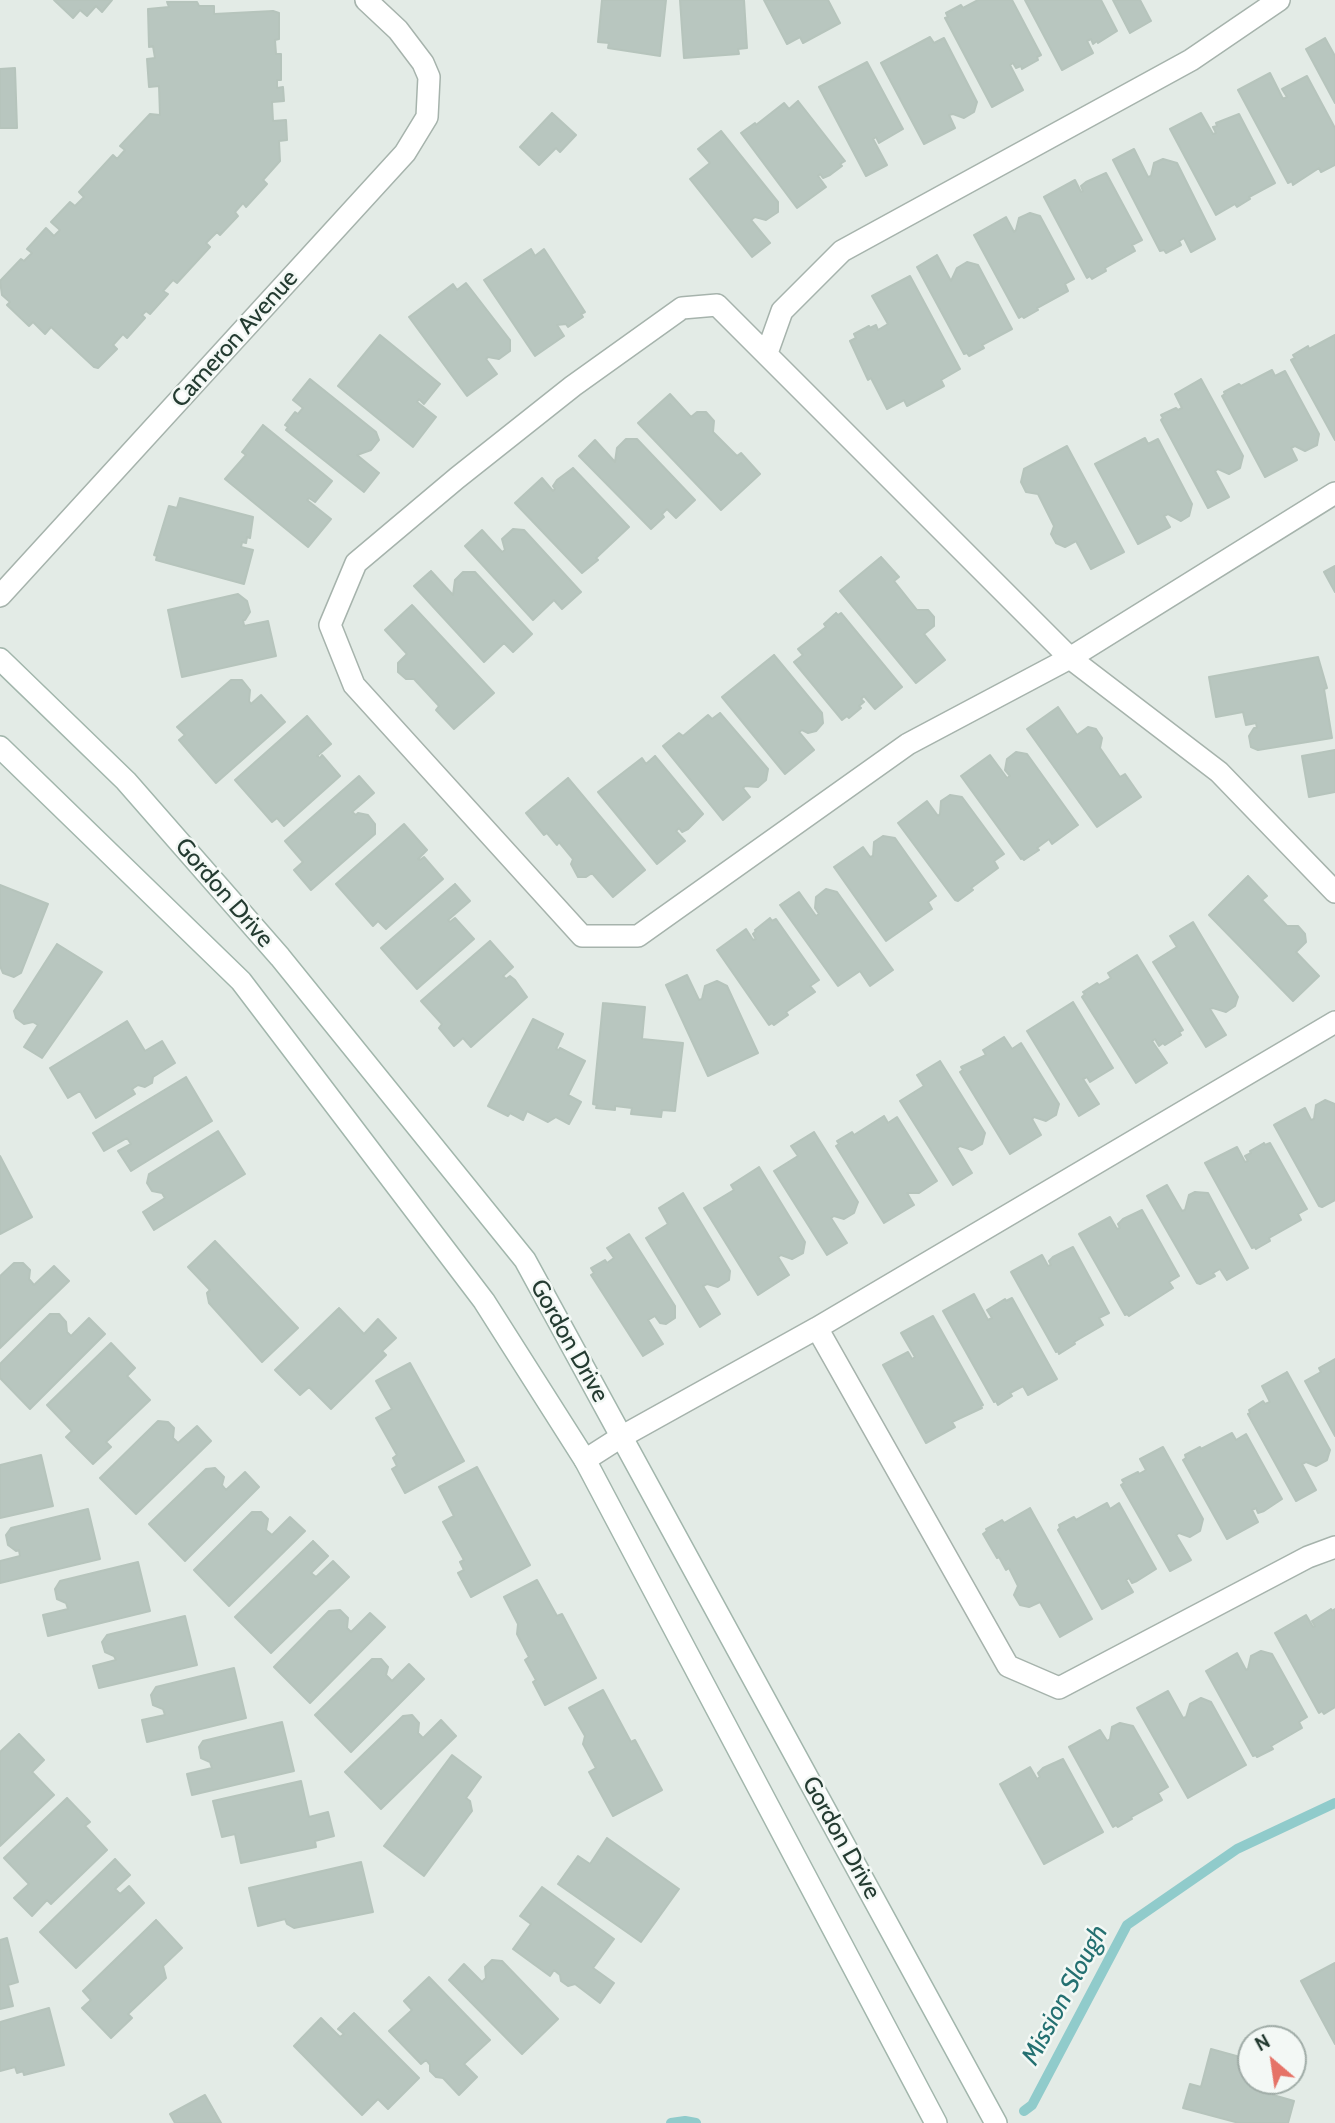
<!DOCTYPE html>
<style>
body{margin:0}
#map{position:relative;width:1335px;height:2123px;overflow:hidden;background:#e3ebe6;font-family:Cabin,sans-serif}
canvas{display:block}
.north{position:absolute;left:1237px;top:2025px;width:70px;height:70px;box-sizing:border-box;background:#f3f8f5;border:2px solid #a0aca7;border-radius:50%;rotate:331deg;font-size:19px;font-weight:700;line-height:28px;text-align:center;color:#243b31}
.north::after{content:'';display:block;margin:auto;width:24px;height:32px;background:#e57367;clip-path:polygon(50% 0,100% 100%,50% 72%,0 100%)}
</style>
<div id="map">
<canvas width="1335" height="2123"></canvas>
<div class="north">N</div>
</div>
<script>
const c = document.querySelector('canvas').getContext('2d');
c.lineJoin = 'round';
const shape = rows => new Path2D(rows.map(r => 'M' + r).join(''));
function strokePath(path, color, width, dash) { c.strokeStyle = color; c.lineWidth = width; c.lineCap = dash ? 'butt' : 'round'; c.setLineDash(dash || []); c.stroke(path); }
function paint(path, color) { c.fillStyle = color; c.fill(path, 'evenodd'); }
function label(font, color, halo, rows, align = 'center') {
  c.font = font + ' Cabin,sans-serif'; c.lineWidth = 5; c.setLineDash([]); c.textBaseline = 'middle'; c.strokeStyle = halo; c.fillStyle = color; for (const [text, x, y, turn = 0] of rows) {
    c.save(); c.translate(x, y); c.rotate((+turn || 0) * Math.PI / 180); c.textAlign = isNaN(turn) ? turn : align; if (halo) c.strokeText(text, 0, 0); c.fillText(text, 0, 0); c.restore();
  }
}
strokePath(shape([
 [1024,2111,1032,2105,1127,1925,1237,1849,1335,1803],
 [671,2123,685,2121,696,2123]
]), '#90cbcb', 10);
const building = shape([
 [54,0,112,0,102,12,96,6,87,16,80,10,73,18,54,0],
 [602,0,666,0,660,56,608,48,609,43,598,42,602,0],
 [680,0,744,0,747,48,738,49,739,54,684,58,680,0],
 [764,0,828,0,840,23,803,43,800,37,787,44,764,0],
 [978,0,1012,0,1041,55,1037,57,1038,60,1022,69,1021,66,1016,68,1013,63,1010,65,1023,90,992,107,945,18,948,17,946,13,961,5,963,8,978,0],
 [1025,0,1101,0,1117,31,1098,43,1097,41,1093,44,1091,39,1087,41,1093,53,1062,70,1025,0],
 [1113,0,1140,0,1151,21,1130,33,1113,0],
 [167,2,197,2,199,6,214,6,214,14,273,11,279,13,279,39,275,40,276,54,281,54,281,80,277,80,277,88,283,87,284,101,272,102,273,121,286,120,287,140,279,141,280,161,263,180,267,184,246,207,243,203,235,212,238,216,220,235,217,232,206,243,210,247,177,283,173,280,163,291,168,294,150,314,146,311,142,315,145,318,127,338,123,334,113,345,117,349,98,368,94,367,51,327,45,334,33,322,29,326,7,305,10,302,2,295,0,281,21,259,24,261,32,253,27,249,46,228,54,236,60,230,51,222,70,202,75,206,84,197,79,192,113,155,117,159,125,150,120,146,150,114,160,115,159,86,149,87,147,59,155,58,153,46,149,47,148,9,169,7,167,2],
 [930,37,934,43,944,38,977,102,974,112,964,118,953,114,949,115,955,128,924,144,881,63,930,37],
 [1325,38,1335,56,1335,103,1306,49,1325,38],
 [867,62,903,129,879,143,876,137,873,139,887,165,866,176,819,87,867,62],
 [15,68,17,128,0,128,0,69,15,68],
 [1270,73,1283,99,1287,97,1282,89,1307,76,1335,128,1335,165,1321,172,1319,168,1293,185,1292,181,1288,183,1238,90,1270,73],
 [798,101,845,161,840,164,842,166,830,175,823,178,820,174,818,176,826,187,797,208,741,133,755,123,756,125,784,103,789,109,798,101],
 [552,113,576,135,560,152,556,148,539,165,520,147,552,113],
 [1201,113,1213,134,1216,133,1213,127,1217,126,1216,123,1239,114,1275,183,1249,197,1250,199,1237,207,1235,204,1216,215,1170,129,1201,113],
 [721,131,778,202,778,212,766,220,755,217,751,220,770,243,752,257,690,179,710,163,698,149,721,131],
 [1134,149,1148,177,1151,176,1154,163,1163,159,1177,163,1215,239,1191,252,1184,238,1179,241,1181,245,1166,253,1164,250,1160,251,1113,160,1134,149],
 [1106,173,1142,240,1132,245,1135,251,1105,268,1106,271,1092,279,1090,276,1087,278,1044,197,1075,180,1081,192,1083,191,1081,186,1086,182,1106,173],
 [1030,213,1040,216,1074,279,1065,284,1068,291,1037,308,1038,310,1024,318,1022,316,1019,318,974,235,1006,217,1014,232,1016,230,1019,218,1030,213],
 [531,249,535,256,544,249,585,312,581,314,583,317,568,327,566,324,557,325,564,336,535,356,484,280,531,249],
 [937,255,951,281,957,268,967,262,978,265,1012,329,982,345,984,348,969,356,967,353,964,354,917,267,937,255],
 [910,276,960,369,941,380,944,386,907,406,904,400,887,409,871,378,868,380,850,341,856,338,854,334,869,326,870,328,876,325,878,330,888,324,872,296,910,276],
 [466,283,510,340,510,351,499,359,488,357,486,359,497,374,467,396,409,317,453,284,457,290,466,283],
 [380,335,440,384,424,404,419,399,417,402,436,417,413,447,338,386,380,335],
 [1335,335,1335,440,1291,360,1295,358,1293,355,1308,346,1309,349,1335,335],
 [1272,370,1275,376,1285,371,1319,434,1317,445,1305,451,1295,446,1291,448,1297,460,1265,477,1222,396,1225,394,1224,392,1239,384,1241,386,1272,370],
 [310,379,376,432,379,440,371,450,357,455,379,473,364,492,286,430,288,427,285,425,295,412,298,414,303,408,293,400,310,379],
 [1201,379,1243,456,1240,468,1229,474,1218,469,1215,471,1229,497,1208,508,1161,420,1163,418,1161,415,1176,408,1178,410,1182,408,1175,394,1201,379],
 [670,394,691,417,697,412,706,412,714,421,713,432,737,456,741,453,760,474,721,510,638,423,670,394],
 [263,425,332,481,315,502,309,498,307,500,331,519,308,547,225,479,246,455,242,452,263,425],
 [1145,438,1148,444,1158,439,1192,504,1189,516,1181,521,1168,514,1164,516,1170,527,1138,544,1095,464,1145,438],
 [626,439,637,439,695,500,676,518,667,509,662,514,664,517,651,529,579,456,595,440,615,462,617,448,626,439],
 [1067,446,1124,552,1091,569,1076,541,1065,547,1056,543,1051,534,1054,526,1038,494,1026,492,1021,482,1024,469,1067,446],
 [573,468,629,527,596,558,598,560,582,573,515,503,542,478,553,491,555,489,553,486,557,480,573,468],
 [180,498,253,517,250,538,247,537,246,543,242,542,241,547,253,550,244,584,156,560,157,556,154,555,169,506,177,508,180,498],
 [513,529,524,530,581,592,562,609,554,600,533,620,465,546,482,530,502,552,505,550,502,539,513,529],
 [881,557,899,577,894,581,917,610,928,610,934,617,934,626,924,634,945,660,916,683,840,591,881,557],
 [1335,566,1335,592,1324,572,1335,566],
 [431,571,453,595,455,580,463,572,475,572,532,634,513,652,504,643,484,662,414,586,431,571],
 [238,594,247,601,250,612,245,620,243,620,244,626,268,621,276,656,182,677,168,610,238,594],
 [412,605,494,693,454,729,436,710,439,706,414,679,406,679,398,672,398,663,407,654,385,630,412,605],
 [836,613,838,615,841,613,902,687,875,709,864,696,861,699,864,702,859,706,861,708,849,718,847,716,842,720,794,662,803,655,798,649,826,627,824,624,836,613],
 [774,655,822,713,823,723,816,731,808,733,802,730,799,732,814,750,785,774,722,697,774,655],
 [1318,657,1327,688,1324,689,1332,738,1258,750,1251,747,1249,736,1254,728,1257,728,1256,723,1246,725,1243,712,1216,717,1209,677,1318,657],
 [231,680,242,680,250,690,249,701,251,704,261,695,285,722,216,783,179,740,185,735,177,727,231,680],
 [1058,707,1077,735,1088,727,1096,729,1102,738,1100,748,1120,777,1125,774,1141,797,1097,827,1027,729,1058,707],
 [720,713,768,769,766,780,758,787,745,786,743,788,750,797,723,820,663,746,679,733,683,736,708,715,712,719,720,713],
 [307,716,331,744,317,756,320,758,322,755,340,776,284,826,277,818,272,822,235,780,307,716],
 [1335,750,1335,792,1309,797,1302,756,1335,750],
 [1016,752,1027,754,1078,825,1052,844,1049,839,1037,848,1039,850,1024,860,1022,858,1021,859,961,776,990,755,1007,778,1010,776,1005,770,1007,759,1016,752],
 [655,756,703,814,688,829,682,832,679,828,676,831,685,841,657,864,598,792,642,758,646,764,655,756],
 [359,776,374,793,352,812,356,815,358,813,368,815,375,824,375,834,311,890,294,870,303,862,285,841,359,776],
 [568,778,645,870,613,897,592,873,586,877,578,877,571,864,573,859,559,842,557,845,547,833,544,835,526,813,568,778],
 [950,795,962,797,1004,854,994,861,998,868,971,888,973,890,958,901,955,900,898,823,927,801,938,816,940,814,941,801,950,795],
 [404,824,427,850,418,859,420,860,424,857,443,879,386,929,378,921,373,926,336,884,404,824],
 [883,836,895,838,936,896,928,902,932,909,886,941,834,867,863,847,870,857,873,856,874,842,883,836],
 [1248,876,1267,896,1262,900,1287,926,1298,926,1305,934,1306,942,1296,952,1319,976,1293,1001,1209,915,1248,876],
 [455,884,470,901,448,920,450,922,455,918,474,939,417,989,381,948,455,884],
 [0,885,48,904,21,973,14,977,3,973,0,966,0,885],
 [826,889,837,892,893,970,870,986,860,971,838,986,780,905,799,892,816,916,819,914,815,908,816,897,826,889],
 [770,918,772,921,776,919,819,980,810,986,815,992,786,1012,788,1015,774,1025,772,1023,769,1025,717,950,746,929,753,940,756,939,753,934,756,931,755,930,770,918],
 [1193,922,1238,997,1235,1006,1226,1012,1213,1008,1210,1009,1226,1035,1206,1047,1153,962,1177,947,1170,936,1193,922],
 [490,941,513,967,503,976,506,979,510,976,515,980,527,997,471,1047,463,1038,454,1046,439,1028,442,1024,421,1001,490,941],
 [57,944,102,972,42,1058,24,1047,38,1025,33,1022,24,1024,16,1018,14,1011,57,944],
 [1137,955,1183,1030,1179,1032,1181,1035,1165,1045,1163,1043,1159,1046,1155,1039,1152,1041,1167,1063,1136,1083,1082,997,1085,994,1083,992,1097,983,1099,985,1111,978,1108,973,1137,955],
 [687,975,699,1000,702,999,705,986,717,981,727,986,758,1053,708,1076,666,985,687,975],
 [1073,1002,1113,1068,1090,1082,1087,1077,1083,1079,1099,1104,1079,1116,1027,1031,1073,1002],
 [603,1003,645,1007,642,1039,683,1043,675,1111,662,1110,661,1117,631,1114,632,1108,615,1106,615,1110,596,1108,597,1105,593,1104,603,1003],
 [533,1019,563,1034,556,1049,559,1050,560,1048,585,1061,568,1095,581,1102,569,1124,556,1117,548,1122,527,1111,523,1120,510,1113,508,1116,488,1106,533,1019],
 [127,1021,145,1051,162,1041,175,1063,153,1077,152,1083,145,1087,138,1085,132,1089,135,1094,96,1118,80,1091,68,1098,50,1068,127,1021],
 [1004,1037,1012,1049,1021,1043,1059,1104,1056,1115,1046,1121,1034,1117,1032,1119,1041,1135,1010,1154,960,1072,963,1070,961,1067,986,1055,983,1050,1004,1037],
 [940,1061,985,1133,982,1144,972,1150,960,1146,957,1148,972,1173,953,1185,900,1101,924,1086,917,1075,940,1061],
 [186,1077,212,1121,131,1171,118,1151,131,1144,127,1138,104,1151,93,1133,186,1077],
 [1325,1100,1335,1104,1335,1200,1322,1207,1319,1206,1274,1125,1305,1108,1311,1120,1314,1119,1316,1105,1325,1100],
 [884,1116,888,1123,897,1117,937,1181,919,1193,907,1193,914,1205,884,1223,836,1146,839,1144,837,1141,852,1132,854,1135,884,1116],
 [218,1131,245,1174,154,1230,143,1212,165,1198,162,1193,152,1191,147,1183,149,1174,218,1131],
 [814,1132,858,1202,854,1213,844,1219,834,1216,831,1218,847,1243,827,1255,774,1171,798,1156,791,1146,814,1132],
 [1264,1143,1265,1145,1270,1143,1307,1209,1298,1214,1301,1220,1269,1238,1270,1241,1256,1249,1255,1247,1252,1248,1205,1163,1237,1147,1245,1162,1248,1161,1245,1156,1251,1153,1250,1151,1264,1143],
 [0,1156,32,1217,0,1234,0,1156],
 [759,1167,805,1242,803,1253,792,1259,781,1255,778,1257,789,1275,758,1295,704,1208,734,1190,731,1185,759,1167],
 [1167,1185,1182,1211,1185,1210,1189,1195,1195,1192,1208,1193,1248,1268,1227,1280,1220,1269,1213,1273,1215,1276,1200,1284,1197,1283,1147,1196,1167,1185],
 [683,1193,730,1271,729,1280,718,1287,707,1284,703,1286,720,1314,700,1327,646,1238,668,1224,659,1208,683,1193],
 [1142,1210,1179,1276,1169,1282,1173,1288,1129,1316,1127,1314,1125,1315,1079,1234,1110,1217,1117,1229,1120,1228,1118,1224,1123,1219,1142,1210],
 [629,1234,675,1306,675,1318,666,1324,660,1323,655,1316,648,1320,663,1344,643,1356,591,1275,594,1273,591,1268,605,1260,607,1263,614,1258,607,1248,629,1234],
 [215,1241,298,1328,262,1362,209,1303,207,1293,210,1290,188,1267,215,1241],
 [1073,1247,1109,1313,1099,1318,1103,1325,1074,1342,1075,1344,1059,1354,1058,1351,1056,1352,1011,1272,1042,1255,1048,1266,1051,1265,1049,1261,1053,1257,1073,1247],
 [14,1263,23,1263,30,1270,29,1279,34,1285,54,1266,69,1281,0,1348,0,1276,14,1263],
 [974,1294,988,1320,992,1318,987,1310,1005,1299,1006,1301,1012,1298,1057,1379,1028,1395,1023,1386,1010,1393,1012,1396,998,1405,996,1401,994,1402,943,1311,974,1294],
 [339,1308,364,1334,378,1319,396,1338,382,1351,386,1355,331,1409,309,1387,300,1395,275,1370,339,1308],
 [50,1314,59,1314,66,1322,67,1332,71,1336,89,1318,105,1334,30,1409,0,1378,0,1364,50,1314],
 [933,1316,983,1405,981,1406,982,1408,952,1422,955,1427,926,1443,883,1365,908,1352,912,1359,915,1357,901,1333,933,1316],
 [111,1343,135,1368,127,1376,150,1400,106,1442,111,1447,93,1464,66,1437,72,1431,47,1405,111,1343],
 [1335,1359,1335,1436,1305,1381,1321,1372,1319,1368,1335,1359],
 [410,1363,464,1461,405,1493,392,1469,397,1466,393,1458,397,1455,376,1418,392,1409,376,1381,410,1363],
 [1287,1372,1330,1450,1327,1460,1316,1466,1306,1462,1302,1464,1316,1490,1296,1501,1248,1414,1250,1413,1249,1410,1263,1401,1265,1404,1270,1402,1262,1386,1287,1372],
 [158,1421,168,1422,174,1428,173,1438,178,1443,197,1426,211,1441,136,1514,100,1478,158,1421],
 [1232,1433,1236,1440,1246,1434,1282,1499,1264,1511,1258,1513,1256,1508,1252,1510,1258,1522,1227,1539,1183,1460,1186,1458,1185,1455,1200,1447,1201,1449,1232,1433],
 [1163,1447,1203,1519,1200,1531,1190,1537,1179,1533,1176,1535,1191,1560,1170,1571,1121,1485,1124,1483,1122,1480,1138,1472,1139,1474,1146,1470,1140,1459,1163,1447],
 [41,1455,53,1506,0,1518,0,1465,41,1455],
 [477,1467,530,1565,471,1597,458,1573,464,1570,460,1562,464,1560,443,1522,454,1516,439,1487,477,1467],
 [215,1468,224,1477,222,1485,226,1490,245,1472,259,1487,185,1561,149,1524,206,1469,215,1468],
 [1107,1503,1110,1509,1119,1503,1156,1569,1137,1581,1132,1583,1129,1578,1126,1580,1133,1592,1102,1609,1058,1530,1060,1528,1059,1525,1074,1517,1076,1520,1107,1503],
 [1030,1508,1092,1619,1060,1637,1040,1602,1029,1607,1020,1605,1014,1595,1018,1586,1009,1568,1006,1570,999,1557,997,1558,983,1534,987,1531,986,1529,1002,1520,1004,1523,1030,1508],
 [88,1509,100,1559,0,1583,0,1561,20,1556,19,1550,16,1551,8,1545,6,1535,11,1528,88,1509],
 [252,1512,261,1512,268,1519,266,1530,272,1535,290,1517,305,1531,229,1606,194,1570,252,1512],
 [313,1541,328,1556,311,1573,316,1577,333,1561,349,1577,271,1653,235,1617,313,1541],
 [138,1562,150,1611,48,1636,43,1615,68,1609,66,1603,57,1599,55,1589,60,1581,138,1562],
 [537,1580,557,1616,562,1614,596,1678,545,1705,533,1682,536,1680,525,1660,529,1657,517,1634,518,1624,504,1597,537,1580],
 [1331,1609,1332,1611,1335,1609,1335,1707,1324,1714,1322,1711,1319,1713,1275,1633,1306,1615,1313,1627,1315,1626,1312,1621,1331,1609],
 [340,1610,348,1618,347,1628,351,1632,370,1613,385,1627,310,1703,274,1667,329,1611,340,1610],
 [185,1616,197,1665,99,1688,93,1666,116,1660,114,1656,105,1652,102,1642,107,1635,185,1616],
 [1261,1651,1272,1654,1307,1717,1299,1722,1302,1728,1271,1746,1273,1749,1257,1757,1256,1755,1253,1756,1206,1671,1237,1653,1246,1670,1248,1669,1251,1656,1261,1651],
 [372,1659,381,1659,388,1667,386,1675,392,1681,409,1664,424,1679,351,1752,315,1715,372,1659],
 [234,1668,246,1718,147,1742,142,1720,165,1715,163,1709,153,1705,151,1695,156,1687,234,1668],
 [603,1690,631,1742,635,1740,662,1790,613,1816,589,1772,596,1768,583,1744,585,1736,569,1708,603,1690],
 [1168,1691,1183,1718,1186,1717,1190,1704,1201,1698,1211,1702,1246,1765,1188,1798,1137,1708,1168,1691],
 [412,1715,419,1723,418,1733,423,1738,441,1720,456,1736,381,1809,345,1772,403,1716,412,1715],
 [282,1722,294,1771,192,1795,187,1774,212,1768,210,1762,201,1758,199,1747,203,1741,282,1722],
 [1120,1723,1133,1726,1168,1787,1158,1793,1162,1800,1131,1817,1132,1819,1118,1827,1116,1825,1113,1827,1069,1747,1100,1730,1107,1741,1110,1739,1112,1727,1120,1723],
 [19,1734,44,1760,32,1772,54,1795,0,1846,0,1752,19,1734],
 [452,1755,481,1777,466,1798,470,1801,472,1811,424,1876,384,1846,452,1755],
 [1063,1759,1103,1832,1044,1864,1000,1784,1030,1767,1037,1779,1040,1777,1038,1773,1043,1768,1063,1759],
 [301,1781,309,1817,328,1812,334,1836,315,1841,316,1847,241,1863,235,1834,222,1837,213,1801,301,1781],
 [67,1798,90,1822,85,1826,107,1850,51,1904,47,1900,32,1916,14,1898,29,1884,4,1858,67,1798],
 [607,1838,679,1889,641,1942,558,1884,578,1856,590,1864,607,1838],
 [115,1859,130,1875,115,1889,120,1894,129,1886,144,1903,76,1968,40,1932,115,1859],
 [361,1862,373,1912,294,1928,287,1924,285,1919,258,1926,249,1888,361,1862],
 [542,1887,614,1939,593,1968,614,1983,600,2003,575,1984,568,1986,561,1981,560,1975,554,1970,550,1976,513,1949,531,1924,520,1916,542,1887],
 [156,1920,182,1948,163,1966,166,1978,128,2014,132,2018,111,2038,82,2008,91,2000,83,1991,156,1920],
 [7,1938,18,1982,8,1985,13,2006,0,2009,0,1940,7,1938],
 [492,1960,502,1961,558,2019,522,2054,449,1980,464,1964,482,1982,486,1978,485,1967,492,1960],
 [1335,1963,1335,2044,1301,1981,1335,1963],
 [429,1977,490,2040,464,2064,477,2077,459,2095,443,2078,436,2077,430,2071,430,2065,426,2060,421,2064,389,2031,412,2010,404,2001,429,1977],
 [49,2008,64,2065,24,2075,23,2071,17,2073,15,2067,0,2071,0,2022,49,2008],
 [354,2013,419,2078,388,2109,378,2099,362,2115,294,2046,321,2018,340,2037,344,2034,338,2029,354,2013],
 [1211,2049,1251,2060,1251,2081,1280,2081,1277,2093,1274,2092,1273,2095,1294,2101,1288,2123,1239,2123,1183,2108,1190,2084,1201,2087,1211,2049],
 [205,2095,221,2123,175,2123,170,2114,205,2095]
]);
paint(building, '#b8c6bf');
strokePath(building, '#b6c4bc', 2);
const minor = shape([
 [767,353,782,311,842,251,1191,60,1279,0],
 [1335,493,1070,658,908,744,638,936,582,936,354,685,330,625,356,563,457,478,573,386,682,308,717,305,1070,658,1219,772,1335,892],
 [0,596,405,153,427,117,429,77,423,63,398,30,366,0],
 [1335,1022,817,1328,1008,1666,1059,1688,1308,1557,1335,1547],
 [585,1460,621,1437,817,1328]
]);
const secondary = shape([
 [0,659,126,781,280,957,525,1260,996,2123],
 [0,747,241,981,484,1301,585,1460,936,2123]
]);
strokePath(minor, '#a6b3ac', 24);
strokePath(secondary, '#a2b6ac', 24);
strokePath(minor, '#fff', 21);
strokePath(secondary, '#fff', 21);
label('24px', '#243b31', '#f3f8f5', [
 ["Cameron Avenue",235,339,-48],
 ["Gordon Drive",224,893,49],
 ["Gordon Drive",569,1341,61],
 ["Gordon Drive",841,1838,61]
]);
label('italic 26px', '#247071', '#f3f8f5', [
 ["Mission Slough",1065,1995,-62]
]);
</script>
